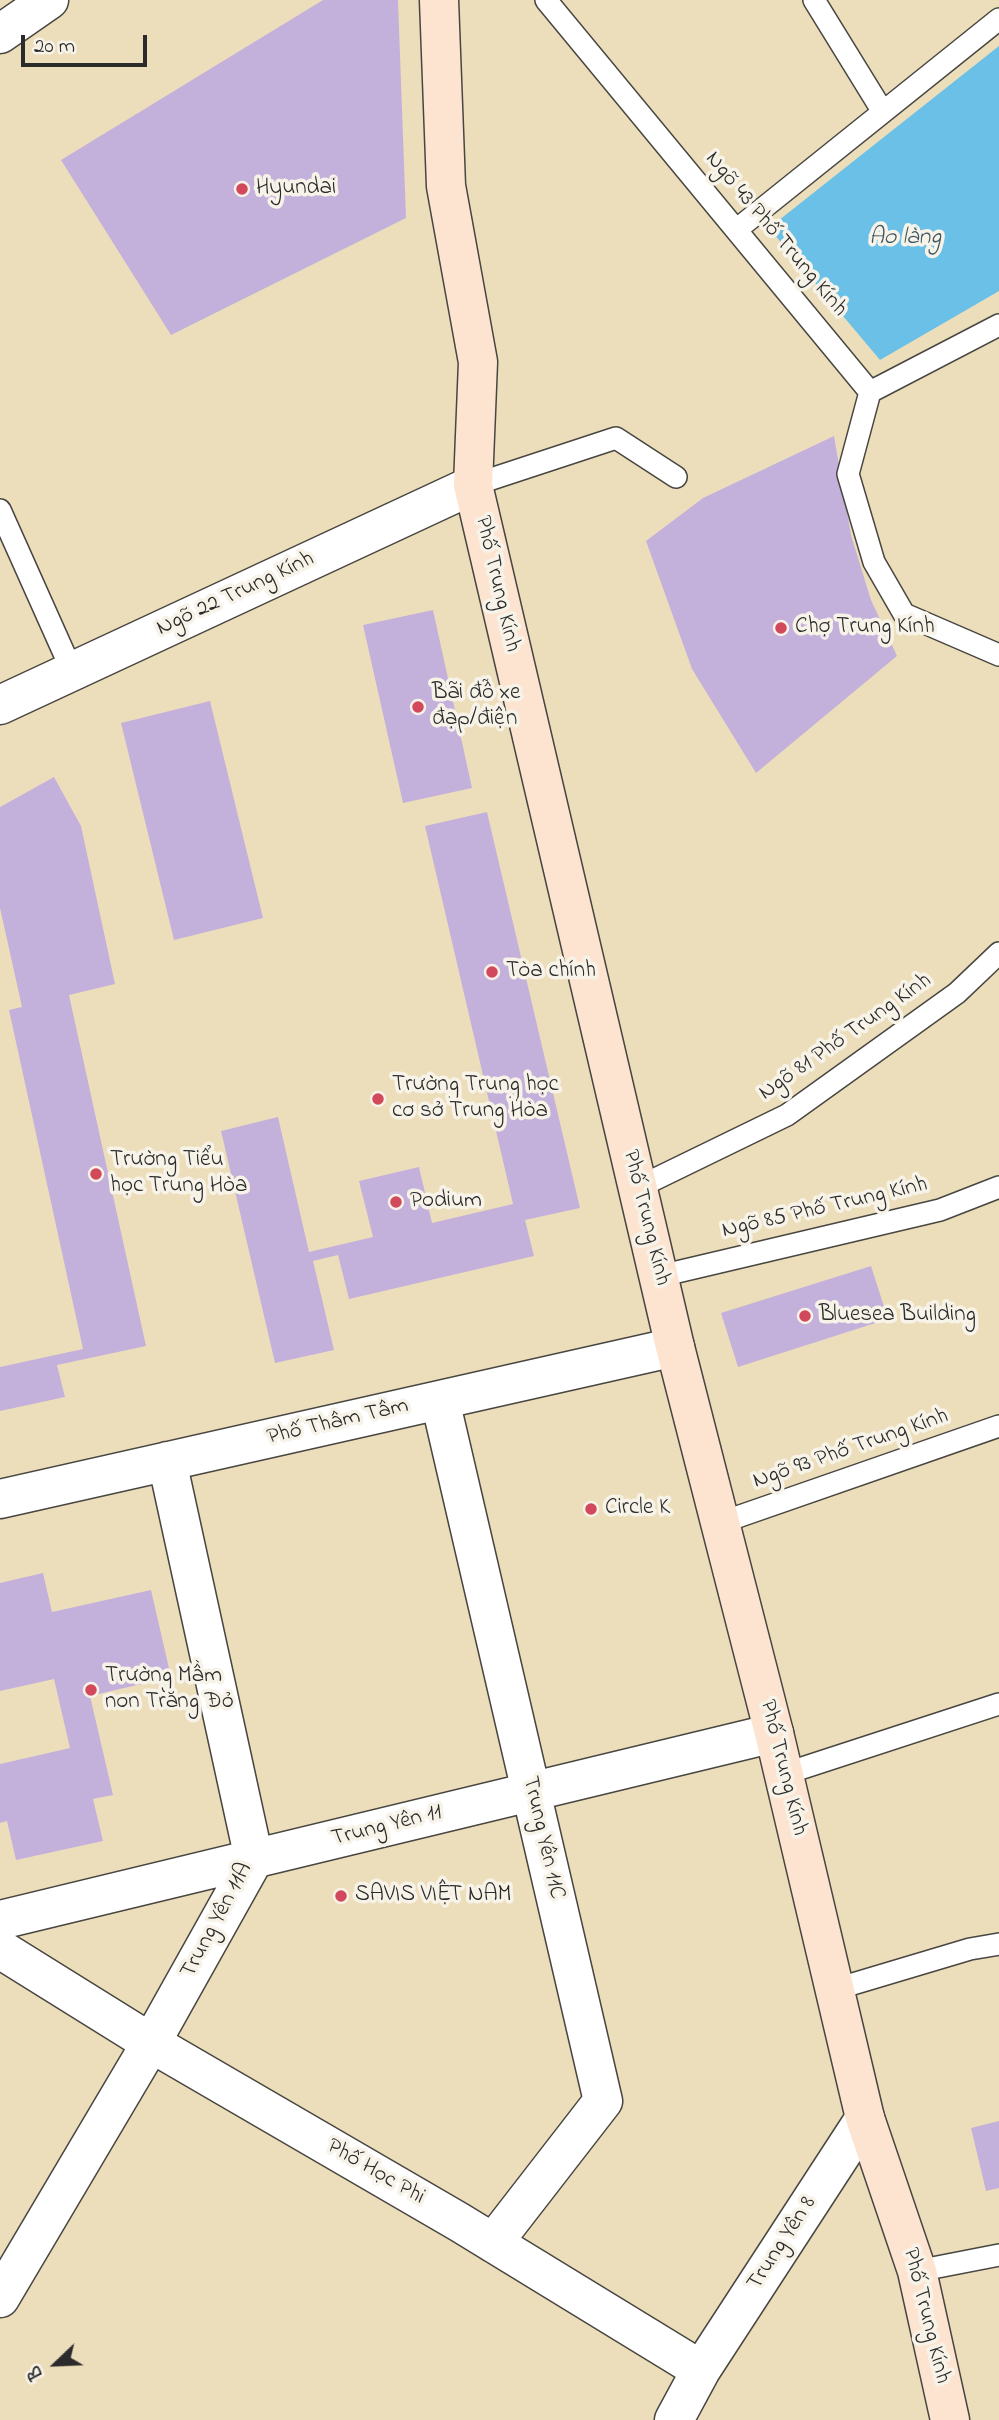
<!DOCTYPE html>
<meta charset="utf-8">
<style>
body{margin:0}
#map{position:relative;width:999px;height:2420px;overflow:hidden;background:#eddebb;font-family:"Indie Flower",sans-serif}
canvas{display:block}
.north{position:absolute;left:21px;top:2329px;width:70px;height:70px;-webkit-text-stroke:5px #f7f3e8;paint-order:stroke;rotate:247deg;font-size:19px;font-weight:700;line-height:28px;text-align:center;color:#2b2b2b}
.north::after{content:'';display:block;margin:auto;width:24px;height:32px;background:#2b2b2b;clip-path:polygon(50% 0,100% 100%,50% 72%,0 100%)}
.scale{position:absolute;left:21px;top:35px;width:126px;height:32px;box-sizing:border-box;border:4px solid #2b2b2b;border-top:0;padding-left:9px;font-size:21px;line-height:24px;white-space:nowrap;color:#2b2b2b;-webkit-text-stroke:5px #f7f3e8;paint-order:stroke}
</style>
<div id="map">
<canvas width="999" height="2420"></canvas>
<div class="north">B</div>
<div class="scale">20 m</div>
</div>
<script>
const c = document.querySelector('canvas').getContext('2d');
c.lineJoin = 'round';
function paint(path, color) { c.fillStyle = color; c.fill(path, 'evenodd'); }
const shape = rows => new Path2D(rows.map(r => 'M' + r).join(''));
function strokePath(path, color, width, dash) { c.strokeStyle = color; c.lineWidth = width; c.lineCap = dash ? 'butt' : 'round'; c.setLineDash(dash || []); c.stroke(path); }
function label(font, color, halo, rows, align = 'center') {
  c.font = font + ' "Indie Flower",sans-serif'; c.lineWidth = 7; c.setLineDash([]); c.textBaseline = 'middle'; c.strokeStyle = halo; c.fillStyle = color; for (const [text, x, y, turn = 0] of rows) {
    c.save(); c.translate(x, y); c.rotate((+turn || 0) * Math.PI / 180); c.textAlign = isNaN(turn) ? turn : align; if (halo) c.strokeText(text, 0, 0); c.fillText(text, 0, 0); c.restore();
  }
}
paint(shape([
 [999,46,999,291,880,360,769,228]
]), '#6ac0e7');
paint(shape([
 [323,0,398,0,406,218,171,335,61,160],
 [834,436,851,535,871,600,897,656,756,773,692,669,646,541,703,498],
 [433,610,472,788,403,803,363,625],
 [210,701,263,918,174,940,121,723],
 [54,777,81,826,115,984,69,995,146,1346,57,1365,65,1397,0,1411,0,1367,83,1349,9,1010,22,1007,0,908,0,807],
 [487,812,580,1208,525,1220,534,1256,349,1299,338,1255,313,1261,334,1350,275,1363,221,1131,278,1117,309,1252,373,1237,359,1181,419,1167,432,1223,513,1204,425,826],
 [871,1266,888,1319,738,1367,721,1313],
 [43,1573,52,1612,151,1590,171,1677,90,1696,113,1795,93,1799,103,1841,16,1860,7,1821,0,1823,0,1764,70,1748,54,1679,0,1691,0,1583],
 [999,2121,999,2188,986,2191,971,2128]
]), '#c4b1db');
const service = shape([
 [546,0,870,392],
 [814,0,883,112],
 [736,230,999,19],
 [870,392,848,474,874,562,904,614,999,655],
 [870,392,999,325],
 [473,485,616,438,676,477],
 [0,510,72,671],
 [637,1188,787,1115,957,993,999,953],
 [660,1276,940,1210,999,1187],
 [720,1523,999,1426],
 [784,1774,999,1704],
 [836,1989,970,1949,999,1944],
 [917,2271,999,2255]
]);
const minor = shape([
 [0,34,49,0],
 [0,705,473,485],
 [440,1400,603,2101,493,2243],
 [0,1499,675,1347],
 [0,1920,774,1733],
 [0,1949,151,2043,459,2222,701,2370],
 [0,2298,151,2043,254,1859,167,1461],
 [674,2420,701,2370,865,2118]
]);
const secondary = shape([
 [439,0,446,186,478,362,473,485,675,1347,774,1733,865,2118,917,2271,950,2420]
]);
strokePath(service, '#484641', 24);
strokePath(minor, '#484641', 41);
strokePath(secondary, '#484641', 41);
strokePath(service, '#fff', 21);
strokePath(minor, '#fff', 38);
strokePath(secondary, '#fde4d1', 38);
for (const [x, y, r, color] of [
 [242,189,7,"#d1495b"],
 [781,628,7,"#d1495b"],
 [418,707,7,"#d1495b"],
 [492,972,7,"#d1495b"],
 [378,1099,7,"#d1495b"],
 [96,1174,7,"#d1495b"],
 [396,1202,7,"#d1495b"],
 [805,1316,7,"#d1495b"],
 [591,1509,7,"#d1495b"],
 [91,1690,7,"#d1495b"],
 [341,1896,7,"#d1495b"]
]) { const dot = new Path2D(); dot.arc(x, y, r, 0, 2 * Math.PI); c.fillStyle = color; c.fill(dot); strokePath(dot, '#f7f3e8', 2.5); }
label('23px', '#2b2b2b', '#f7f3e8', [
 ["Hyundai",256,189],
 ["Chợ Trung Kính",795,628],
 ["Bãi đỗ xe",432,694],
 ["đạp/điện",432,720],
 ["Tòa chính",506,972],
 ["Trường Trung học",392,1086],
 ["cơ sở Trung Hòa",392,1112],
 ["Trường Tiểu",110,1161],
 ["học Trung Hòa",110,1187],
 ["Podium",410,1202],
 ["Bluesea Building",819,1316],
 ["Circle K",605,1509],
 ["Trường Mầm",105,1677],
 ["non Trăng Đỏ",105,1703],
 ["SAVIS VIỆT NAM",355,1896]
], 'left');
label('23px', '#2b2b2b', '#f7f3e8', [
 ["Ngõ 43 Phố Trung Kính",775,235,50],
 ["Phố Trung Kính",496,584,77],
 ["Ngõ 22 Trung Kính",236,595,-25],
 ["Ngõ 81 Phố Trung Kính",846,1038,-35],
 ["Ngõ 85 Phố Trung Kính",825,1209,-13],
 ["Phố Trung Kính",645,1218,76],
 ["Phố Thâm Tâm",338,1423,-13],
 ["Ngõ 93 Phố Trung Kính",851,1450,-19],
 ["Phố Trung Kính",782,1768,76],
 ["Trung Yên 11",387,1827,-14],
 ["Trung Yên 11C",542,1838,77],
 ["Trung Yên 11A",218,1921,-62],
 ["Phố Học Phi",375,2173,30],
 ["Trung Yên 8",783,2244,-57],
 ["Phố Trung Kính",925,2316,76]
]);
label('italic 24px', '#3e5863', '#f7f3e8', [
 ["Ao làng",905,239]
]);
</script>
